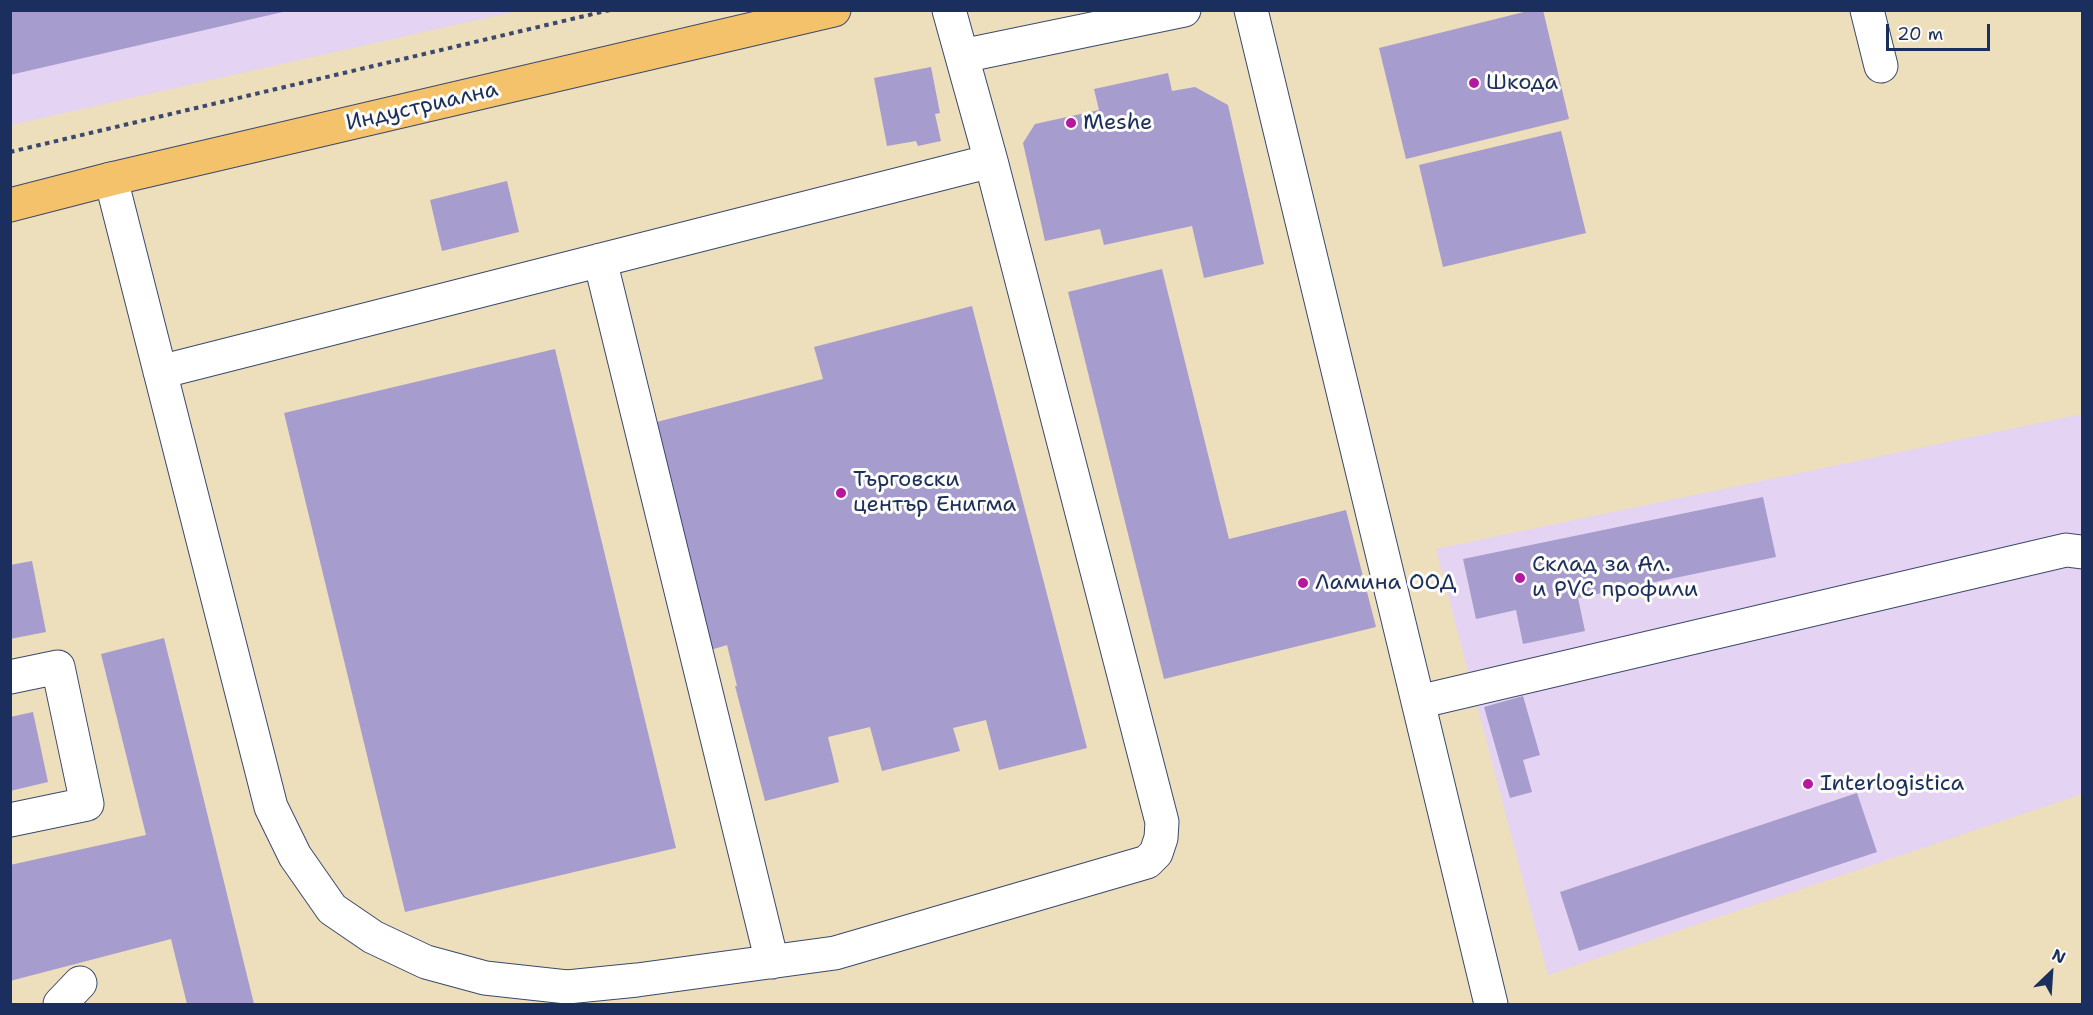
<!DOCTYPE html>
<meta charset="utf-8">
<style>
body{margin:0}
#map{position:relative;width:2093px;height:1015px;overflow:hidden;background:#eddebc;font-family:"Shantell Sans",sans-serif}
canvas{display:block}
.frame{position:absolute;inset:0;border:12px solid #1b2f5e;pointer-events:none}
.north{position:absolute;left:2021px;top:943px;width:60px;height:60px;-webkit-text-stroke:4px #fdfcf7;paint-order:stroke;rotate:25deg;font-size:16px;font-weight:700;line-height:24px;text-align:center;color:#1b2f5e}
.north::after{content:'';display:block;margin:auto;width:21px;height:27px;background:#1b2f5e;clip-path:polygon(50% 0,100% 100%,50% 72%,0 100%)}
.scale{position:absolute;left:1886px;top:24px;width:104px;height:27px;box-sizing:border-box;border:3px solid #1b2f5e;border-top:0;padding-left:8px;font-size:18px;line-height:21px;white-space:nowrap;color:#1b2f5e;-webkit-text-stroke:4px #fdfcf7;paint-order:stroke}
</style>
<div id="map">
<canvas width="2093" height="1015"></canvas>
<div class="frame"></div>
<div class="north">N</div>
<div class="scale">20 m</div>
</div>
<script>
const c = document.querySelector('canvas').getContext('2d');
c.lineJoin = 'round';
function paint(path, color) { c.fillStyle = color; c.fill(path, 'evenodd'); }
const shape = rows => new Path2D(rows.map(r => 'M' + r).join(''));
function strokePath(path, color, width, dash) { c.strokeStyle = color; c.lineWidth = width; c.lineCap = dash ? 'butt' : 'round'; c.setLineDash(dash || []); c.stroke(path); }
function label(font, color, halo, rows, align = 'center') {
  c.font = font + ' "Shantell Sans",sans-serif'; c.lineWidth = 6; c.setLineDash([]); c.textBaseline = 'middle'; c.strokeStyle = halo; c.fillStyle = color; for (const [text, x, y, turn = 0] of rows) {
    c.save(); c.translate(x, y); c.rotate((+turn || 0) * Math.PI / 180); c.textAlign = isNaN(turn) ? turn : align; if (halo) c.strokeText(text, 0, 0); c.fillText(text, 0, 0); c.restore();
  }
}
paint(shape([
 [11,10,517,11,11,125],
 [2082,414,2082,794,1548,975,1436,549]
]), '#e4d3f2');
paint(shape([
 [10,10,287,10,287,11,10,75],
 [1532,10,1543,10,1569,119,1406,159,1379,48],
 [931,67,940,113,935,114,941,141,918,146,916,141,887,146,874,78],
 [1168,73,1172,91,1195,87,1228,105,1264,264,1204,278,1192,226,1104,245,1100,229,1045,241,1023,143,1035,124,1099,110,1094,89],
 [1561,131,1586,233,1443,267,1419,165],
 [507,181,519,232,442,251,430,200],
 [1162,269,1229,539,1346,510,1376,627,1164,679,1068,292],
 [972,306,1087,748,999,770,986,720,953,728,960,751,882,771,870,727,828,737,839,782,765,801,735,686,737,686,727,645,704,652,645,425,823,379,814,347],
 [555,349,676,848,405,912,284,413],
 [1763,497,1776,557,1578,598,1585,631,1523,644,1516,610,1476,619,1463,559],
 [32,561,46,632,10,639,10,565],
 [164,638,254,1004,187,1004,171,939,10,981,10,865,146,835,101,654],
 [1523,696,1540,755,1523,760,1532,792,1510,798,1484,707],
 [33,712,48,782,10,791,10,717],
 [1857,793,1877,852,1579,951,1560,892]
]), '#a79cce');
const minor = shape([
 [1251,10,1491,1004],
 [1867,10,1881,66],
 [962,56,1184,10],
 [111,179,271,807,295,856,332,909,373,937,426,962,485,978,567,987,637,980,835,953,1147,862,1156,853,1161,838,1162,822,991,161,949,10],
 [600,260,772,962],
 [160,372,991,161],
 [10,677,58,667,87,804,10,820],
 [1418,702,2066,550,2082,552],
 [60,1004,80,983]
]);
const major = shape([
 [10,205,111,179,834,10]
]);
strokePath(minor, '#3a496c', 35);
strokePath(major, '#3a496c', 35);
strokePath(shape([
 [10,152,610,10]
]), '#3a496c', 4, [4.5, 4.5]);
strokePath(minor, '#fff', 33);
strokePath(major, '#f4c26a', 33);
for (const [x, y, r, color] of [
 [1474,83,6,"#b5179e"],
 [1071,123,6,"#b5179e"],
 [841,493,6,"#b5179e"],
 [1520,578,6,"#b5179e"],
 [1303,583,6,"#b5179e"],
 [1808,784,6,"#b5179e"]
]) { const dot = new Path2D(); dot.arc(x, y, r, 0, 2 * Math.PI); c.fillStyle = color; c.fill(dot); strokePath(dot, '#fdfcf7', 2); }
label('22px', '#1b2f5e', '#fdfcf7', [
 ["Шкода",1486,83],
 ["Meshe",1083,123],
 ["Търговски",853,480],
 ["център Енигма",853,505],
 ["Склад за Ал.",1532,565],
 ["и PVC профили",1532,590],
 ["Ламина ООД",1315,583],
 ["Interlogistica",1820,784]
], 'left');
label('22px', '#1b2f5e', '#fdfcf7', [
 ["Индустриална",422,107,-13]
]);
</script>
